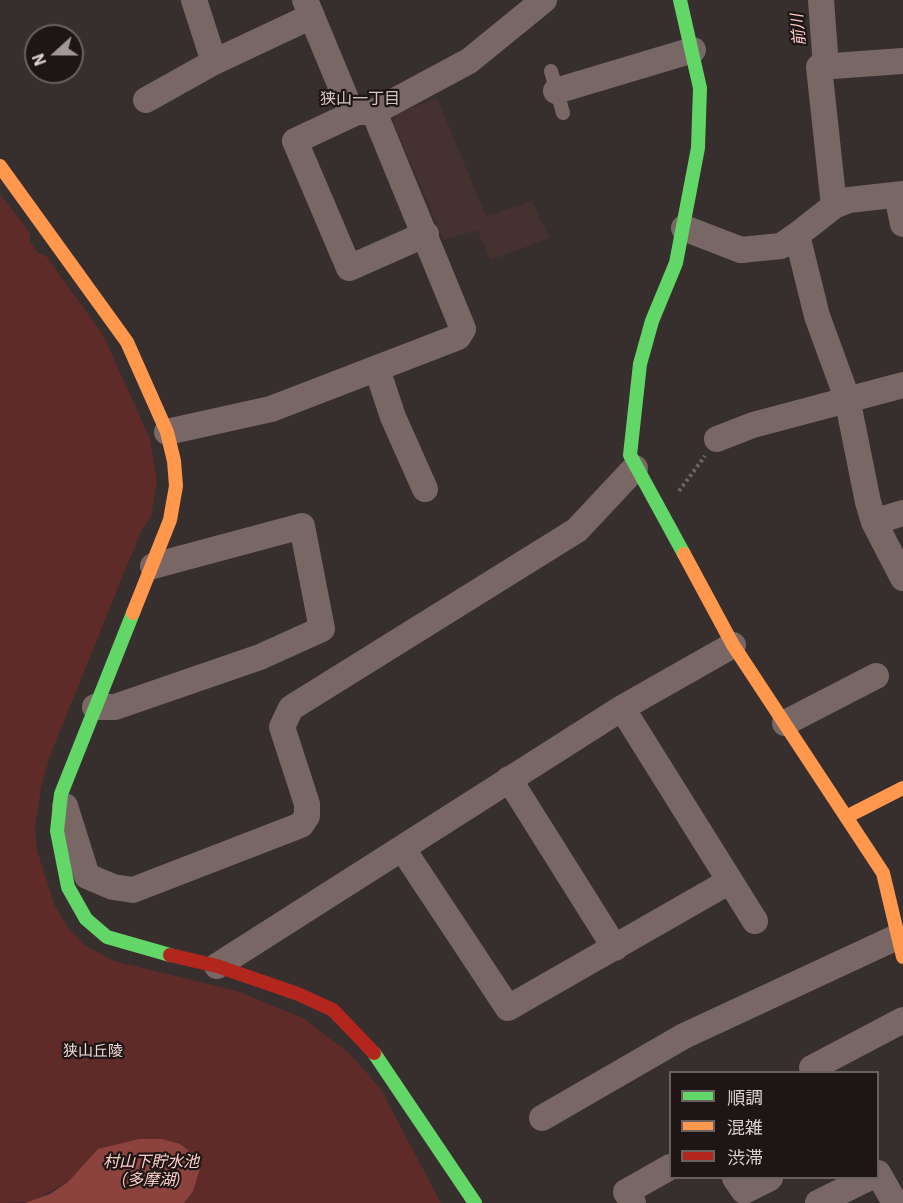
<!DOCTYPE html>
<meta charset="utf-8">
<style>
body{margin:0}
#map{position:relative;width:903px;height:1203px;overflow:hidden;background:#372f2e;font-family:"IBM Plex Sans","Noto Sans JP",sans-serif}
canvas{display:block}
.legend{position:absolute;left:669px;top:1071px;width:210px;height:108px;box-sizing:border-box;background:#1d1615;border:2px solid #69605f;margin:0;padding:8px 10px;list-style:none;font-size:18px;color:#dad0cf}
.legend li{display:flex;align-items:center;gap:12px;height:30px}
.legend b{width:30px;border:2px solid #69605f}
.north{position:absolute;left:24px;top:24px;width:60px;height:60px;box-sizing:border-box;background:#1d1615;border:2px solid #69605f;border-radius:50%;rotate:249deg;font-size:16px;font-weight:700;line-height:24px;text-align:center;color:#dad0cf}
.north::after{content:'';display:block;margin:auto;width:21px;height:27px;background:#a19897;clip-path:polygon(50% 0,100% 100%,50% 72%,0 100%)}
</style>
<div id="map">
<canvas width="903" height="1203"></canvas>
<ul class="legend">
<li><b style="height:8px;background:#63d668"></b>順調</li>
<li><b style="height:8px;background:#ff974d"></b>混雑</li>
<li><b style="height:8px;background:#b3261e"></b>渋滞</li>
</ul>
<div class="north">N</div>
</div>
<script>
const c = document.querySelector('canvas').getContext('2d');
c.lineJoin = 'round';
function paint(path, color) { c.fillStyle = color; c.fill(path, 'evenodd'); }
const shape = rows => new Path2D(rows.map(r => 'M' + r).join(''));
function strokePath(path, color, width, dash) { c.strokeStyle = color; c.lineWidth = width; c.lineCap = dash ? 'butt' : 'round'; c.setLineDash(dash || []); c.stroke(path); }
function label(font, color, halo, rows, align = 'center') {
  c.font = font + ' "IBM Plex Sans","Noto Sans JP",sans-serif'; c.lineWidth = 4.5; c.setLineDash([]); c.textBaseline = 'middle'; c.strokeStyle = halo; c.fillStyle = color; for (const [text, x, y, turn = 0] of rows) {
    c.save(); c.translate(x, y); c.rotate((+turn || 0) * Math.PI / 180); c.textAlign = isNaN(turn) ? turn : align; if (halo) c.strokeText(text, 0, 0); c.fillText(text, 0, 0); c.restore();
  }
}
paint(shape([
 [437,98,486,216,532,201,549,238,491,260,477,230,444,240,394,124,397,114]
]), '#45312f');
paint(shape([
 [0,194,30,233,30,242,38,253,46,256,103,335,150,439,157,481,151,517,141,531,49,758,41,788,35,827,37,850,54,904,68,928,85,945,114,961,237,991,303,1018,350,1054,380,1088,441,1203,184,1203,193,1191,200,1169,81,1169,68,1182,31,1202,0,1203]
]), '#5e2b28');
paint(shape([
 [139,1139,162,1139,180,1144,193,1154,200,1169,193,1191,184,1203,25,1203,50,1194,68,1182,98,1149]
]), '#8c433e');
strokePath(shape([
 [679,491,705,456]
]), '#706463', 4, [3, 3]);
strokePath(shape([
 [551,71,563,113]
]), '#796765', 14);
strokePath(shape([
 [194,0,214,62],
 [305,0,349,106,357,112,374,112,469,61,544,0],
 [821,0,826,67],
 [556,91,693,50],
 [146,100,214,62,312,16],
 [357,112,295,141,349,268,426,234],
 [903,194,849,200,834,206,797,235,817,316,847,398,868,502,874,522,903,578],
 [897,195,903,224],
 [834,206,819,67,903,61],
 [684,228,741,250,781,246,797,235],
 [377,369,393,417,425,489],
 [167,432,271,409,458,337,463,329,374,112],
 [717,439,753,425,903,385],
 [874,522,903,513],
 [95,707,115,707,260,657,322,629,302,526,153,566],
 [622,708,755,921],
 [785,723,876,676],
 [509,779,615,948],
 [65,806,87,876,113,887,133,890,301,825,307,816,307,804,282,727,291,708,577,530,635,468],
 [402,848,508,1008,730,881],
 [217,966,622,708,733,645],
 [815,1072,812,1068,903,1020],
 [542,1118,684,1036,897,937],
 [878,1173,895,1203],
 [735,1178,744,1191,770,1178],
 [633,1203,626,1192,670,1167],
 [818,1203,868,1178]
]), '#796765', 26);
strokePath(shape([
 [680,0,700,88,698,148,676,263,652,321,640,364,630,455,684,554],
 [133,613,61,794,57,831,68,887,86,919,107,937,170,955],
 [374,1053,475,1203]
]), '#63d668', 14);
strokePath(shape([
 [0,166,127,342,167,432,174,461,176,486,170,520,133,613],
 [684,554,733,645,883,873,903,957],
 [848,816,903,788]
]), '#ff974d', 14);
strokePath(shape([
 [170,955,217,966,298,994,333,1010,374,1053]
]), '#b3261e', 14);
label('15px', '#f2d9d7', '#1d1615', [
 ["狭山丘陵",93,1052]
]);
label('italic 16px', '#fecfc9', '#1d1615', [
 ["前川",799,30,-95],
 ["村山下貯水池",151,1162],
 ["(多摩湖)",151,1180]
]);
label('16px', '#d8c5c2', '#1d1615', [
 ["狭山一丁目",360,99]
]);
</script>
